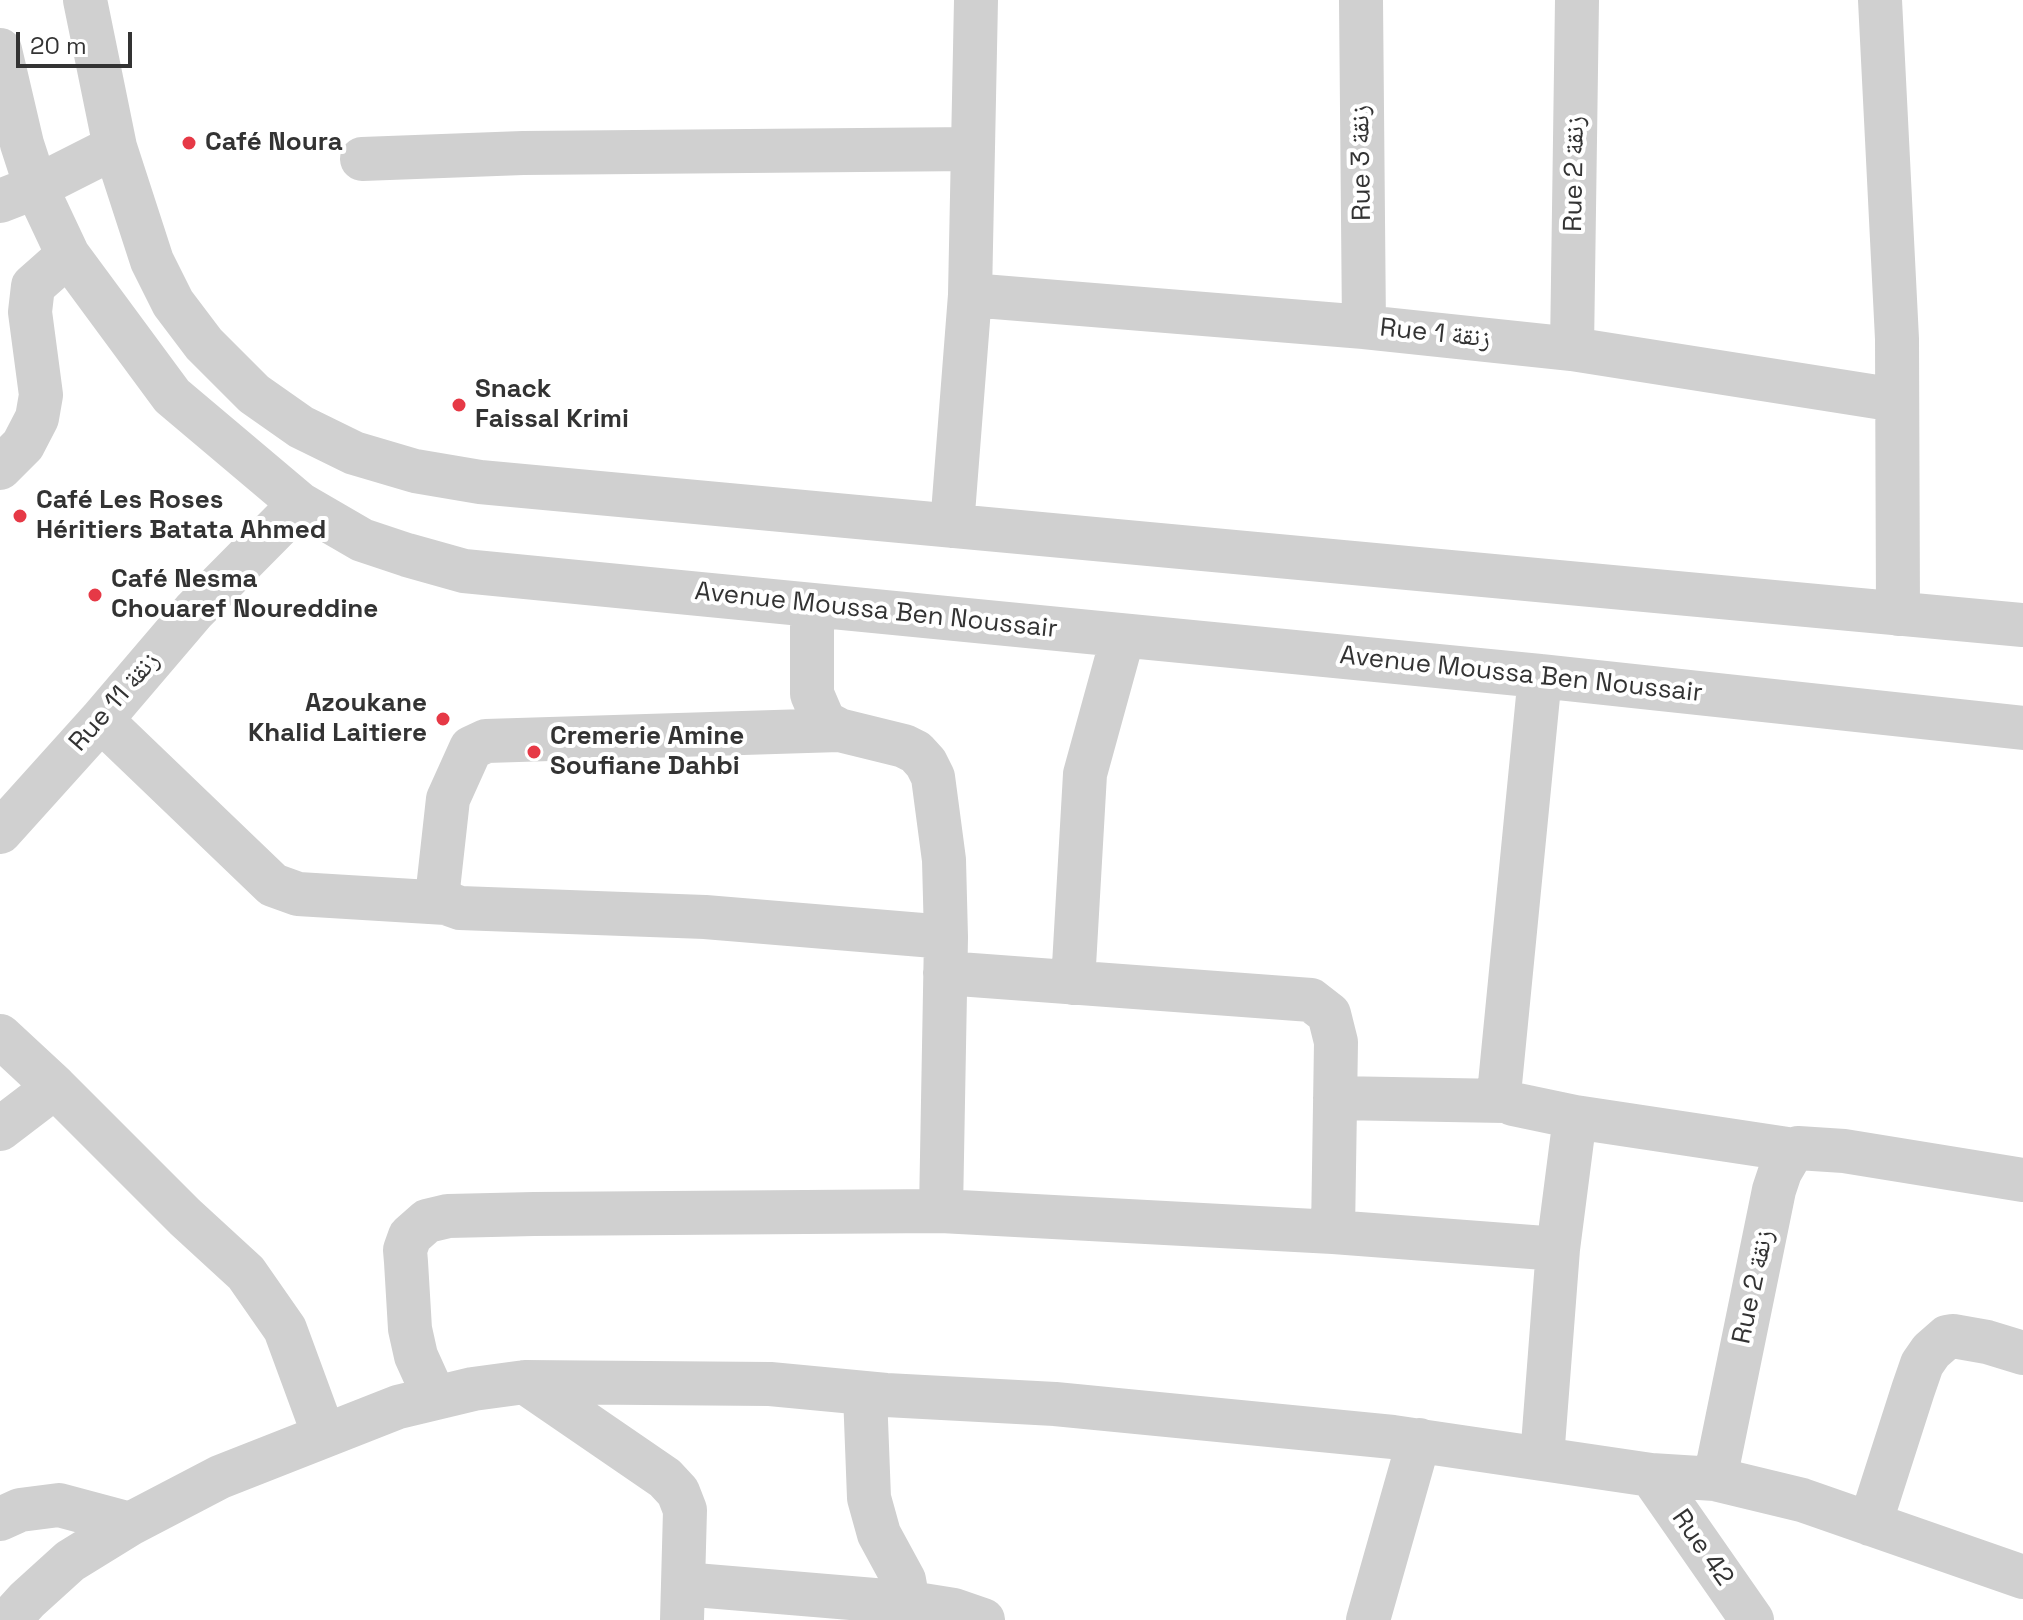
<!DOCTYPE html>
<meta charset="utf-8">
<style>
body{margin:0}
#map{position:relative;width:2023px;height:1620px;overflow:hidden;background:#fff;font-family:"Space Grotesk",sans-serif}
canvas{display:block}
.scale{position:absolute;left:16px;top:32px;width:116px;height:36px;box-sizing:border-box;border:4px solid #333;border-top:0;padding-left:10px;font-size:24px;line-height:28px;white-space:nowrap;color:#333;-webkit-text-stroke:6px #fff;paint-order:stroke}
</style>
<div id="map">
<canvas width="2023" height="1620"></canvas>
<div class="scale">20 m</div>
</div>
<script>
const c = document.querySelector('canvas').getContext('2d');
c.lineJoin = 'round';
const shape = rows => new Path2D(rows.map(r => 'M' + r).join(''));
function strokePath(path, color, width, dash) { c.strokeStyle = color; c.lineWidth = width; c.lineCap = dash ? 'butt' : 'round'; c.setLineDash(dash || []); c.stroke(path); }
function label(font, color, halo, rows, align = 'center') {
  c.font = font + ' "Space Grotesk","Noto Naskh Arabic",sans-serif'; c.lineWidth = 8; c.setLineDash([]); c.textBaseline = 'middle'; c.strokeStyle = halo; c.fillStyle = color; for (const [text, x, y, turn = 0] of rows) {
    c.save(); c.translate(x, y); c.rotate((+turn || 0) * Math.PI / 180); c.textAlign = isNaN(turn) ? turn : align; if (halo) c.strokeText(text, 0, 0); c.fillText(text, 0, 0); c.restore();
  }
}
strokePath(shape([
 [85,0,115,147,152,261,173,303,204,344,254,394,301,427,354,453,415,471,480,482,2023,625],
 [1361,0,1364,327],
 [1880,0,1897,339,1898,614],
 [0,50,22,144,36,187,68,255,172,396,300,504,362,540,407,555,464,571,1540,676,2023,728],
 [362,159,523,153,973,149],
 [0,201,36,187,115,147],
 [970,295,1364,327,1572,349,1896,400],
 [1572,349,1577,0],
 [0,468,23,445,37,418,41,395,30,312,33,286,68,255],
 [952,526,970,295,976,0],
 [1540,676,1499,1094,1513,1104,1575,1117,1794,1150],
 [101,720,273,885,298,894,446,903,460,908,705,917,946,937],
 [0,832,101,720,194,611,300,504],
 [446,903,438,889,448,799,471,748,486,741,839,730],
 [945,973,1311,1000,1329,1014,1336,1042,1333,1232],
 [1073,983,1085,774,1123,636],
 [0,1036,55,1087,185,1217,246,1273,285,1329,324,1435],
 [1335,1098,1505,1101],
 [0,1129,55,1087],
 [941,1211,1333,1232,1558,1249],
 [525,1382,665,1478,678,1492,685,1510,683,1584,910,1603,954,1610,983,1620],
 [865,1394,869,1498,879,1534,904,1580,911,1620],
 [435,1398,416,1356,410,1329,406,1262,405,1250,410,1236,427,1221,448,1216,534,1214,941,1211,946,937,944,860,933,777,926,763,916,752,904,746,839,730,824,722,812,694,812,605],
 [1542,1458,1558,1249,1575,1117],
 [1651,1475,1752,1620],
 [1715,1479,1774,1190,1780,1172,1791,1153,1798,1148,1844,1151,2023,1180],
 [0,1519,20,1510,59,1505,130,1524],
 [1870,1524,1913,1390,1922,1364,1931,1351,1947,1337,1953,1336,1987,1342,2023,1353],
 [9,1620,27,1600,70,1561,130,1524,220,1477,398,1407,473,1389,525,1382,770,1384,886,1395,1055,1404,1393,1437,1651,1475,1715,1479,1802,1500,2023,1577],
 [682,1620,683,1584],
 [1368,1620,1419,1440]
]), '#d0d0d0', 44);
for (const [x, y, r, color] of [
 [189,143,8,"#e63946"],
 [459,405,8,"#e63946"],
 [20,516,8,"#e63946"],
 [95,595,8,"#e63946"],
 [443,719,8,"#e63946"],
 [534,752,8,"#e63946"]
]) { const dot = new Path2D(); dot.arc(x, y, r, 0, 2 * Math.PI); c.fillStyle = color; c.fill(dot); strokePath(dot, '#fff', 3); }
label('bold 26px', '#333', '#fff', [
 ["Café Noura",205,143],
 ["Snack",475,390],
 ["Faissal Krimi",475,420],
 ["Café Les Roses",36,501],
 ["Héritiers Batata Ahmed",36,531],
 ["Café Nesma",111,580],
 ["Chouaref Noureddine",111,610],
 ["Azoukane",427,704,"right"],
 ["Khalid Laitiere",427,734,"right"],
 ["Cremerie Amine",550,737],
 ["Soufiane Dahbi",550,767]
], 'left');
label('26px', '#333', '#fff', [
 ["Rue 3 زنقة",1362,163,-91],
 ["Rue 2 زنقة",1575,174,-89],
 ["Rue 1 زنقة",1435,334,6],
 ["Avenue Moussa Ben Noussair",876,611,6],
 ["Avenue Moussa Ben Noussair",1521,675,6],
 ["Rue 11 زنقة",115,702,-49],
 ["Rue 2 زنقة",1754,1287,-78],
 ["Rue 42",1702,1548,55]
]);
</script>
